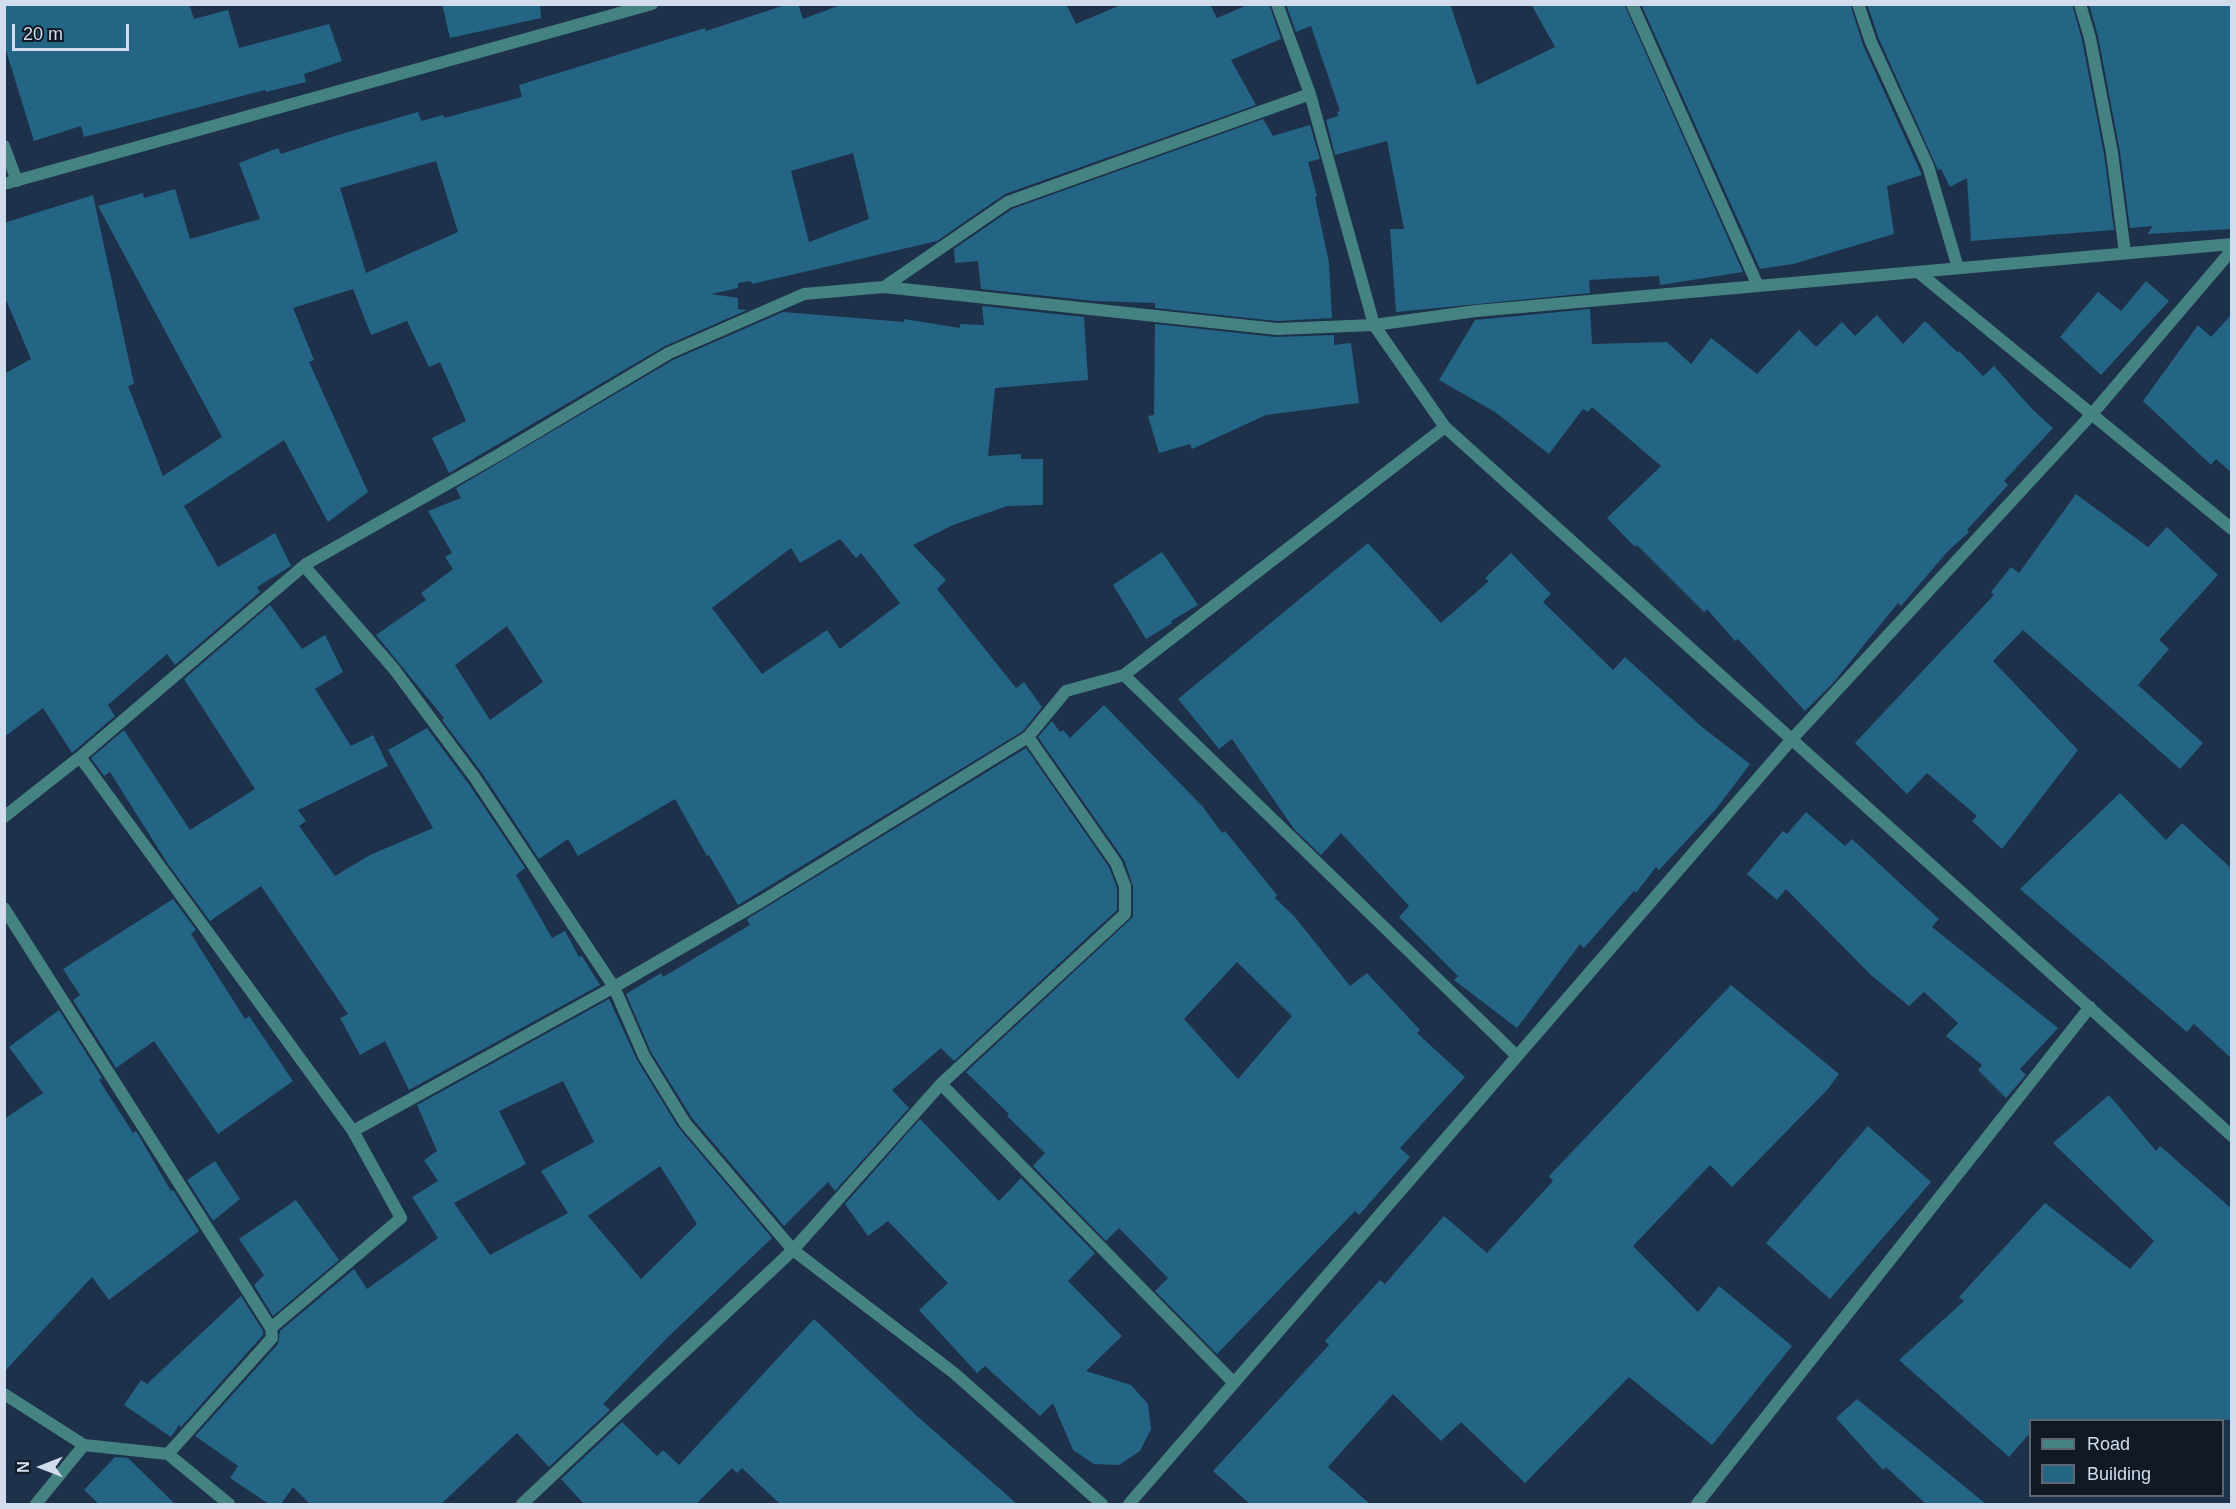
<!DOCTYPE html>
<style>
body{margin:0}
#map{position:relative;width:2236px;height:1509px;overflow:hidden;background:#1e314a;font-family:Arial,sans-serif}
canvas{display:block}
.frame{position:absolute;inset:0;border:6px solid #d1dded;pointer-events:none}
.legend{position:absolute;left:2029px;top:1419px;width:195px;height:78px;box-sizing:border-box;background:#101924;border:2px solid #5d6774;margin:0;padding:8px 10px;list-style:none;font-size:18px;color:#d1dded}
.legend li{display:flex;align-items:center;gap:12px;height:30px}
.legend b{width:30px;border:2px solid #5d6774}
.north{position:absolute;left:12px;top:1437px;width:60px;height:60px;-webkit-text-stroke:4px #101924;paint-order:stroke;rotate:270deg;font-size:16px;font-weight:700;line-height:24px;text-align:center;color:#d1dded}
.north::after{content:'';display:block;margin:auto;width:21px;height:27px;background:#d1dded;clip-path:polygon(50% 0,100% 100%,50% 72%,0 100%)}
.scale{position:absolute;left:12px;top:24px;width:117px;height:27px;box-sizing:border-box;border:3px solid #d1dded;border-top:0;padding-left:8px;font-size:18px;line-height:21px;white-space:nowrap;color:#d1dded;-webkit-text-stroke:4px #101924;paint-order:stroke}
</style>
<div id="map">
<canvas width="2236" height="1509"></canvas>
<div class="frame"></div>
<ul class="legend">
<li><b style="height:8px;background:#458382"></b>Road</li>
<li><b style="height:16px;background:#246585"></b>Building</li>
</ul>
<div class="north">N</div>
<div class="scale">20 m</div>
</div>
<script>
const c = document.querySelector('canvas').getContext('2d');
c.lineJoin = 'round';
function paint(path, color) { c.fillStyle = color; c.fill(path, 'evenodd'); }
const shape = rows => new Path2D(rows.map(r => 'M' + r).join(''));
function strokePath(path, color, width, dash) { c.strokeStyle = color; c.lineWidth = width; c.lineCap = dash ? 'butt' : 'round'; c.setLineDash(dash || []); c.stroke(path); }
paint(shape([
 [4,4,189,4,194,19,228,10,239,48,329,24,342,61,304,74,306,82,266,92,265,90,84,137,81,126,34,141,4,44],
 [442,4,540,4,541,18,450,38],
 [788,4,798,4,803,19,843,4,1066,4,1076,24,1123,4,1210,4,1217,18,1250,4,1269,4,1281,39,1231,60,1256,105,1005,194,937,241,752,284,751,281,738,283,738,288,711,294,738,298,738,309,747,310,665,346,449,473,432,438,466,421,440,362,429,367,407,321,371,335,353,289,293,308,314,360,309,362,368,492,328,522,284,440,184,506,218,567,275,533,291,566,257,587,260,592,175,665,167,654,108,705,115,716,72,753,43,708,4,737,4,374,31,359,4,295,4,223,93,195,134,384,128,386,163,476,222,437,98,206,143,193,144,198,175,189,190,239,260,219,239,163,278,148,281,154,338,135,418,112,421,121,443,115,444,118,522,97,519,85,705,28,706,31],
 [853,153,869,219,809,242,791,171],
 [436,161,458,232,366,273,340,188],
 [1286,4,1450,4,1477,85,1555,47,1531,4,1624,4,1743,272,1660,285,1659,276,1589,280,1590,293,1396,312,1390,229,1404,229,1387,141,1335,155,1326,120,1338,116,1337,112,1340,111,1311,26,1296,32],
 [1641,4,1850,4,1863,45,1922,175,1887,186,1894,234,1793,264,1760,269],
 [1867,4,2072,4,2082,40,2104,154,2114,230,1971,241,1967,178,1950,187,1941,169,1938,170,1879,39],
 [2089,4,2232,4,2232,229,2147,234,2153,226,2130,228,2120,152,2098,36],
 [1263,119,1273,136,1310,125,1320,159,1308,162,1317,196,1315,197,1329,263,1332,318,1277,321,1155,308,1155,303,1094,301,981,289,978,261,955,263,954,249,1012,209],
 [2146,281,2169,301,2101,375,2060,337,2098,292,2121,311],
 [982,306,1084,317,1088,380,995,388,988,456,1021,454,1021,459,1043,459,1043,505,1007,506,953,525,913,545,946,580,937,589,1016,688,1024,682,1042,707,1023,731,738,905,709,855,707,856,675,799,578,856,568,839,539,859,482,773,442,720,444,718,376,635,426,600,421,593,453,569,445,557,452,553,428,511,461,498,456,488,673,360,783,312,904,322,904,319,960,328,960,324,984,325],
 [840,539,856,558,861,553,900,603,840,649,827,630,762,674,712,608,791,548,800,563],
 [507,626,543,682,490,720,455,665],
 [1590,309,1592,344,1667,342,1691,364,1711,338,1757,374,1799,330,1816,347,1842,322,1855,336,1877,315,1903,344,1925,321,1958,353,1959,351,1983,376,1994,366,2033,410,2053,428,2004,481,2008,485,1967,530,1969,532,1948,551,1901,606,1898,603,1834,682,1805,711,1738,639,1735,641,1707,609,1704,612,1637,545,1635,547,1607,518,1661,466,1592,407,1588,412,1583,409,1549,454,1495,412,1439,380,1475,320],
 [2232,314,2232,473,2216,459,2211,465,2143,401,2198,325,2211,337],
 [1155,324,1276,337,1334,335,1334,345,1351,343,1359,403,1266,415,1192,449,1190,444,1159,453,1148,416,1154,415],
 [2076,494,2148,547,2167,527,2218,575,2159,640,2169,649,2138,685,2203,743,2180,769,2023,630,1993,661,2078,750,2002,849,1972,821,1977,816,1927,773,1907,794,1855,743,1994,595,1991,592,2011,567,2019,573],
 [1368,543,1441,623,1489,581,1485,578,1511,553,1551,594,1543,602,1613,670,1625,657,1702,727,1750,764,1716,809,1659,870,1656,867,1636,893,1634,891,1584,948,1580,944,1517,1028,1454,980,1458,976,1399,917,1409,906,1341,833,1321,855,1294,829,1232,739,1219,749,1178,699],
 [1162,552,1198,605,1171,621,1172,623,1146,639,1113,585],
 [270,605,302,649,325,635,343,672,315,689,351,746,373,735,388,766,298,810,306,821,299,826,335,876,370,855,433,828,388,750,427,728,468,783,525,868,516,875,552,938,565,931,579,957,582,956,600,985,409,1090,385,1041,360,1055,340,1018,348,1014,261,886,210,921,168,864,110,772,104,776,91,758,124,730,190,830,255,789,184,679],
 [1104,705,1203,807,1222,833,1225,831,1277,895,1275,898,1294,916,1350,986,1367,973,1420,1030,1417,1033,1465,1077,1400,1148,1410,1157,1359,1215,1355,1211,1217,1354,1155,1291,1168,1278,1119,1228,1106,1241,1033,1166,1045,1153,1007,1116,1009,1114,966,1072,1133,917,1133,886,1124,860,1038,737,1052,721,1060,732,1063,730,1070,738],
 [1237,962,1292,1016,1238,1079,1184,1019],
 [1026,748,1109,867,1117,888,1117,910,954,1061,941,1048,892,1090,909,1108,835,1191,828,1182,784,1226,692,1118,651,1052,626,994,661,973,663,977,750,925,747,919],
 [2120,793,2166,840,2182,823,2232,869,2232,1059,2194,1024,2187,1032,2020,889],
 [1806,812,1845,846,1852,839,1939,919,1932,927,2058,1028,2020,1069,2026,1075,2006,1098,1978,1070,1982,1065,1946,1036,1958,1023,1924,992,1909,1006,1872,976,1786,889,1777,900,1747,874,1783,831,1787,834],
 [173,899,196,930,191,934,245,1019,249,1016,293,1081,218,1134,154,1041,116,1068,73,1000,80,995,63,969],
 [1731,985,1839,1074,1827,1090,1732,1187,1710,1165,1633,1246,1698,1312,1719,1286,1792,1346,1712,1445,1629,1377,1525,1483,1461,1422,1441,1441,1393,1394,1328,1467,1370,1504,1250,1504,1213,1471,1329,1345,1325,1341,1380,1280,1385,1284,1444,1216,1487,1253,1553,1181,1549,1176],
 [609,999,637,1060,678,1127,772,1238,668,1337,603,1404,610,1410,549,1467,517,1433,441,1504,310,1504,293,1487,281,1504,269,1504,230,1478,238,1466,195,1436,278,1344,280,1331,354,1269,367,1289,438,1238,412,1197,438,1181,424,1160,437,1151,417,1105],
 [563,1081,594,1142,541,1171,568,1213,490,1255,454,1203,526,1164,499,1111],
 [660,1166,697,1224,641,1279,588,1216],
 [59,1010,102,1078,99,1080,133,1133,136,1131,171,1191,173,1190,199,1231,109,1300,92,1277,4,1372,4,1119,43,1093,9,1047],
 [2109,1095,2156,1151,2160,1146,2232,1209,2232,1420,2031,1420,2031,1432,2009,1457,1899,1360,1964,1301,1959,1297,2045,1203,2130,1269,2154,1241,2053,1143],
 [920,1119,999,1201,1021,1178,1095,1253,1068,1281,1122,1336,1086,1371,1131,1385,1148,1404,1151,1429,1140,1451,1119,1465,1094,1464,1073,1450,1053,1403,1040,1416,985,1366,977,1373,919,1310,948,1283,888,1221,868,1236,845,1204],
 [1868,1126,1931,1182,1830,1299,1766,1243],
 [215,1161,240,1199,213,1221,187,1180],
 [296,1200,339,1260,273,1316,254,1285,264,1275,239,1239],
 [241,1296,263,1331,263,1335,181,1427,179,1425,171,1437,124,1405,141,1380,147,1384],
 [814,1319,917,1416,1017,1504,780,1504,742,1468,737,1473,732,1468,696,1504,584,1504,561,1479,622,1422,657,1456,663,1450,679,1465],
 [1857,1399,1986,1504,1926,1504,1886,1467,1883,1470,1836,1418],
 [115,1457,128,1458,175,1504,99,1504,84,1490]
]), '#246585');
strokePath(shape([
 [1277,4,1310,94,1374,325,1445,427,2232,1136],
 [1632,4,1758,286],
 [1858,4,1871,42,1928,166,1958,268],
 [2080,4,2090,38,2112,153,2125,253],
 [4,146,17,181],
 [4,184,652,4],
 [1918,272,2232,529],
 [884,287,1008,202,1310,94],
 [306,564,306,568,394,669,475,778,614,987,644,1056,685,1123,793,1250,954,1373,1102,1504],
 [1124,675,1517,1056],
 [80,757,353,1131,401,1218,271,1328],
 [4,817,80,757,306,564,500,454,669,353,804,294,884,287,1277,329,1374,325,1476,311,2232,244],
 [4,908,271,1328,272,1338,168,1454],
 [941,1084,1234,1383],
 [353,1131,614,987,762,901,1028,737,1066,691,1124,675,1445,427],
 [4,1394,84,1445,168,1454,229,1504],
 [36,1504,84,1445],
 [522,1504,793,1250,941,1084,1125,914,1125,886,1116,863,1028,737],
 [1129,1504,1792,739,2092,414,2232,250],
 [1697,1504,2090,1007]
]), '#458382', 12);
</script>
